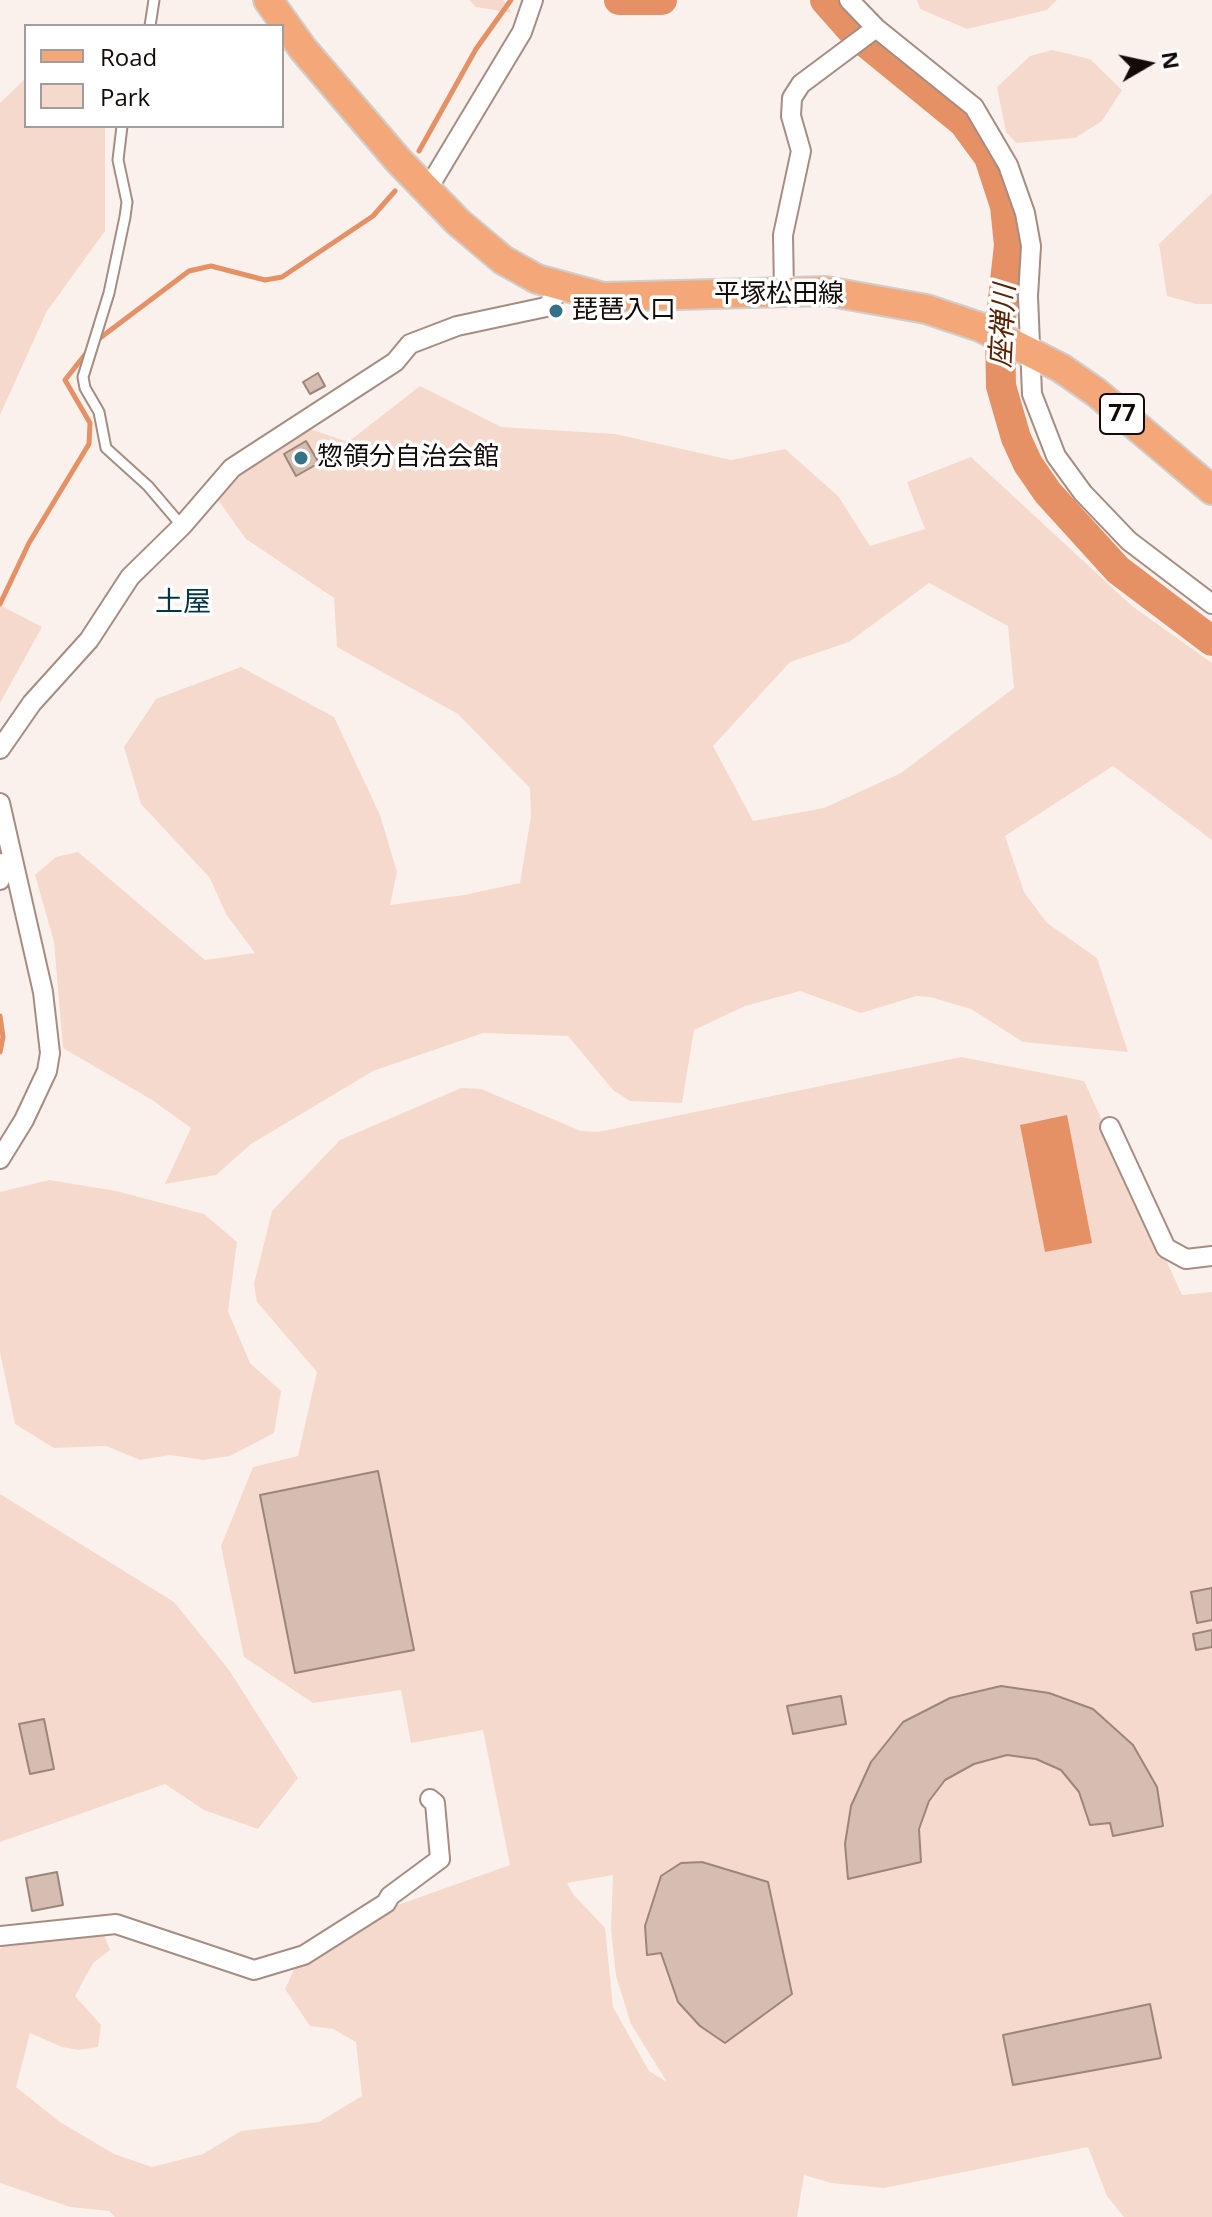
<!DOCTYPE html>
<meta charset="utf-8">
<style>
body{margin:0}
#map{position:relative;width:1212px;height:2217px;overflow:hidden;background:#fbf1ec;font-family:"Open Sans",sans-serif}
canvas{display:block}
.legend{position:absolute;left:24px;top:24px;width:260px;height:104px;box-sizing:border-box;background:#fff;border:2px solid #a19d9c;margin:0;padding:10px 14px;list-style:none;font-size:24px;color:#130b07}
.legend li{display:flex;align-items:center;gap:16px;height:40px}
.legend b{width:40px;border:2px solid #a19d9c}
.north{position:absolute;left:1108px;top:24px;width:80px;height:80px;-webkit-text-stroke:6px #fff;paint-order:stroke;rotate:81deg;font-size:22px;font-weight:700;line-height:32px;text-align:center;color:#130b07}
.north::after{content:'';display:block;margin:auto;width:28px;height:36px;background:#130b07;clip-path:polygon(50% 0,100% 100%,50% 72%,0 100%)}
</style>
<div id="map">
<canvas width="1212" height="2217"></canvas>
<ul class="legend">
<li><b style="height:10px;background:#f4a879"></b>Road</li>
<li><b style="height:22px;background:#f5d9cc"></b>Park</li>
</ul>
<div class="north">N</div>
</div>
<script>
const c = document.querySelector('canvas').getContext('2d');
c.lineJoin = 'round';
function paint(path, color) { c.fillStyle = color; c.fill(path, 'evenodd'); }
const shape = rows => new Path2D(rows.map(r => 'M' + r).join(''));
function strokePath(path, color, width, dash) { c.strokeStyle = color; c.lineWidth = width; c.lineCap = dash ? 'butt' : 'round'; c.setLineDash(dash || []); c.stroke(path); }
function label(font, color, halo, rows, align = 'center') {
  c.font = font + ' "Open Sans","Noto Sans JP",sans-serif'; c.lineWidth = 7; c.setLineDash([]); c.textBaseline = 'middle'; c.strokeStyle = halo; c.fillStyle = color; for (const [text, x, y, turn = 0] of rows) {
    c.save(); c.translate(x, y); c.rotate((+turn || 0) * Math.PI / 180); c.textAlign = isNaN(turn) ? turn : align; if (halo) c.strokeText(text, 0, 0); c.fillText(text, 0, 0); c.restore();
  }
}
paint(shape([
 [469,0,503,0,512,13,476,7],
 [917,0,1057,0,1047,10,967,29,920,9],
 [1052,50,1090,59,1122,90,1102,121,1075,138,1016,143,1006,132,997,87,1030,56],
 [26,78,26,126,105,126,105,231,47,311,0,415,0,103],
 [1212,193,1212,304,1196,304,1167,296,1159,244],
 [420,386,501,427,615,434,731,460,785,449,838,496,870,546,925,529,907,482,971,457,1132,606,1212,663,1212,840,1113,766,1005,836,1024,892,1047,923,1097,958,1128,1052,1023,1042,971,1009,930,997,917,996,861,1013,800,991,745,1006,694,1030,682,1103,630,1101,613,1090,568,1036,483,1033,373,1071,251,1144,216,1175,165,1184,191,1128,152,1100,63,1048,54,942,35,875,56,857,78,852,205,960,255,953,226,914,210,878,141,804,124,747,156,699,241,667,334,717,380,815,397,872,390,905,464,895,520,883,531,816,530,788,458,714,337,647,334,598,246,539,210,489,310,429,348,442],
 [929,583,1008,626,1014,688,901,773,824,808,753,821,713,746,790,662,849,642],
 [0,605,42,627,0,703],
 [961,1057,1084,1081,1182,1295,1212,1292,1212,2217,1124,2217,1107,2196,1088,2147,884,2188,831,2183,804,2175,797,2217,115,2217,109,2211,70,2207,0,2183,0,1949,15,1937,103,1932,110,1950,93,1963,75,1996,101,2025,98,2047,79,2050,62,2047,30,2033,16,2087,60,2122,114,2154,152,2167,203,2154,241,2131,319,2122,362,2096,356,2042,333,2029,310,2026,285,1989,298,1961,381,1911,510,1865,483,1730,411,1743,401,1690,313,1703,244,1657,221,1546,253,1467,298,1456,317,1372,257,1302,254,1284,272,1211,340,1140,461,1088,481,1089,581,1131,598,1132],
 [613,1875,611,1929,616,1976,631,2024,667,2082,649,2071,613,2007,605,1928,573,1894,567,1883],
 [49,1180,116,1191,204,1214,237,1242,228,1311,250,1363,281,1391,274,1433,230,1456,203,1460,170,1455,140,1460,106,1446,54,1448,15,1424,0,1352,0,1192],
 [0,1494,174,1602,229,1670,298,1778,258,1829,204,1810,165,1784,0,1842]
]), '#f5d9cc');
paint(shape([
 [1067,1115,1092,1243,1045,1252,1020,1125]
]), '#e69065');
strokePath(shape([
 [419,151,476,49,511,0],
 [96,341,189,271,211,266,265,280,282,277,373,216,395,191],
 [0,604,29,543,89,444,90,423,65,380,87,352],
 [0,1016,3,1037,0,1052]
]), '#e69065', 5);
strokePath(shape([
 [619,0,662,0],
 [825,0,855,34,964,123,989,157,1005,206,1009,245,1000,327,1001,386,1016,438,1028,464,1048,493,1118,570,1212,641]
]), '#e69065', 30);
const building = shape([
 [318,373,325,386,310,394,303,382,318,373],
 [306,441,319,463,296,476,284,454,306,441],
 [378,1471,414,1650,295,1673,260,1495,378,1471],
 [1212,1588,1212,1620,1197,1623,1191,1592,1212,1588],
 [1212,1630,1212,1647,1196,1650,1193,1634,1212,1630],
 [1001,1686,1049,1693,1093,1709,1133,1745,1157,1787,1163,1826,1113,1836,1110,1823,1090,1825,1079,1792,1061,1770,1036,1759,1007,1755,974,1764,945,1780,929,1801,919,1829,921,1862,848,1879,845,1844,851,1806,871,1762,903,1722,950,1698,1001,1686],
 [841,1696,846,1724,793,1734,787,1706,841,1696],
 [44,1719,54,1769,30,1774,19,1724,44,1719],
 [702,1862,768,1882,792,1994,725,2043,700,2026,678,2002,661,1953,647,1955,645,1926,661,1876,681,1863,702,1862],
 [57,1872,63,1905,32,1911,26,1878,57,1872],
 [1150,2004,1161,2058,1013,2085,1003,2035,1150,2004]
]);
paint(building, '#d6bdb1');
strokePath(building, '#9c857a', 2);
const service = shape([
 [150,26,154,0],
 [122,126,118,160,127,202,125,217,109,293,83,377,85,388,99,412,106,448,148,486,182,526]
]);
const minor = shape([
 [849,0,876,28,974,107,1008,165,1025,213,1031,246,1028,296,1032,394,1056,456,1083,493,1129,541,1212,604],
 [427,190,522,32,533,0],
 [784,291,783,235,801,151,791,116,792,98,801,84,876,28],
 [0,749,32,703,89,640,130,577,182,526,232,468,395,362,410,344,457,326,546,307,562,288],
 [0,803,43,992,50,1053,47,1071,24,1120,0,1159],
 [0,863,0,880],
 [1110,1127,1166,1248,1186,1259,1212,1256],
 [0,1936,116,1924,254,1970,304,1955,386,1903,390,1896,440,1859,435,1803,430,1799]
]);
const primary = shape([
 [268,0,303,49,398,160,458,222,503,260,537,279,603,297,826,291,926,309,980,327,1061,368,1097,393,1212,490]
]);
strokePath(service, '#a58d82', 13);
strokePath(minor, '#a58d82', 22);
strokePath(primary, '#d0cecd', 32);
strokePath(service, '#fff', 9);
strokePath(minor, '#fff', 18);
strokePath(primary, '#f4a879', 28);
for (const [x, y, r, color] of [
 [556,311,8,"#357188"],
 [301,458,8,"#357188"]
]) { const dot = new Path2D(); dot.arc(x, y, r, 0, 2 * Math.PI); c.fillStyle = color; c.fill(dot); strokePath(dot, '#fff', 3); }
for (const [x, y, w] of [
 [1122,414,44]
]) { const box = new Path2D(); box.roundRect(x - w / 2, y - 20, w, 40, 6); c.fillStyle = '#fff'; c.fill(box); strokePath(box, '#130b07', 2); }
label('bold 24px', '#130b07', null, [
 ["77",1122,414]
]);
label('26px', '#130b07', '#fff', [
 ["平塚松田線",779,295]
]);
label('26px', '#130b07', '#fff', [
 ["琵琶入口",572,311],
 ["惣領分自治会館",317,458]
], 'left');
label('italic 28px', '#592302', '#fff', [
 ["座禅川",1004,326,-87]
]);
label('28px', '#003446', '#fff', [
 ["土屋",183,603]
]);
</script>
